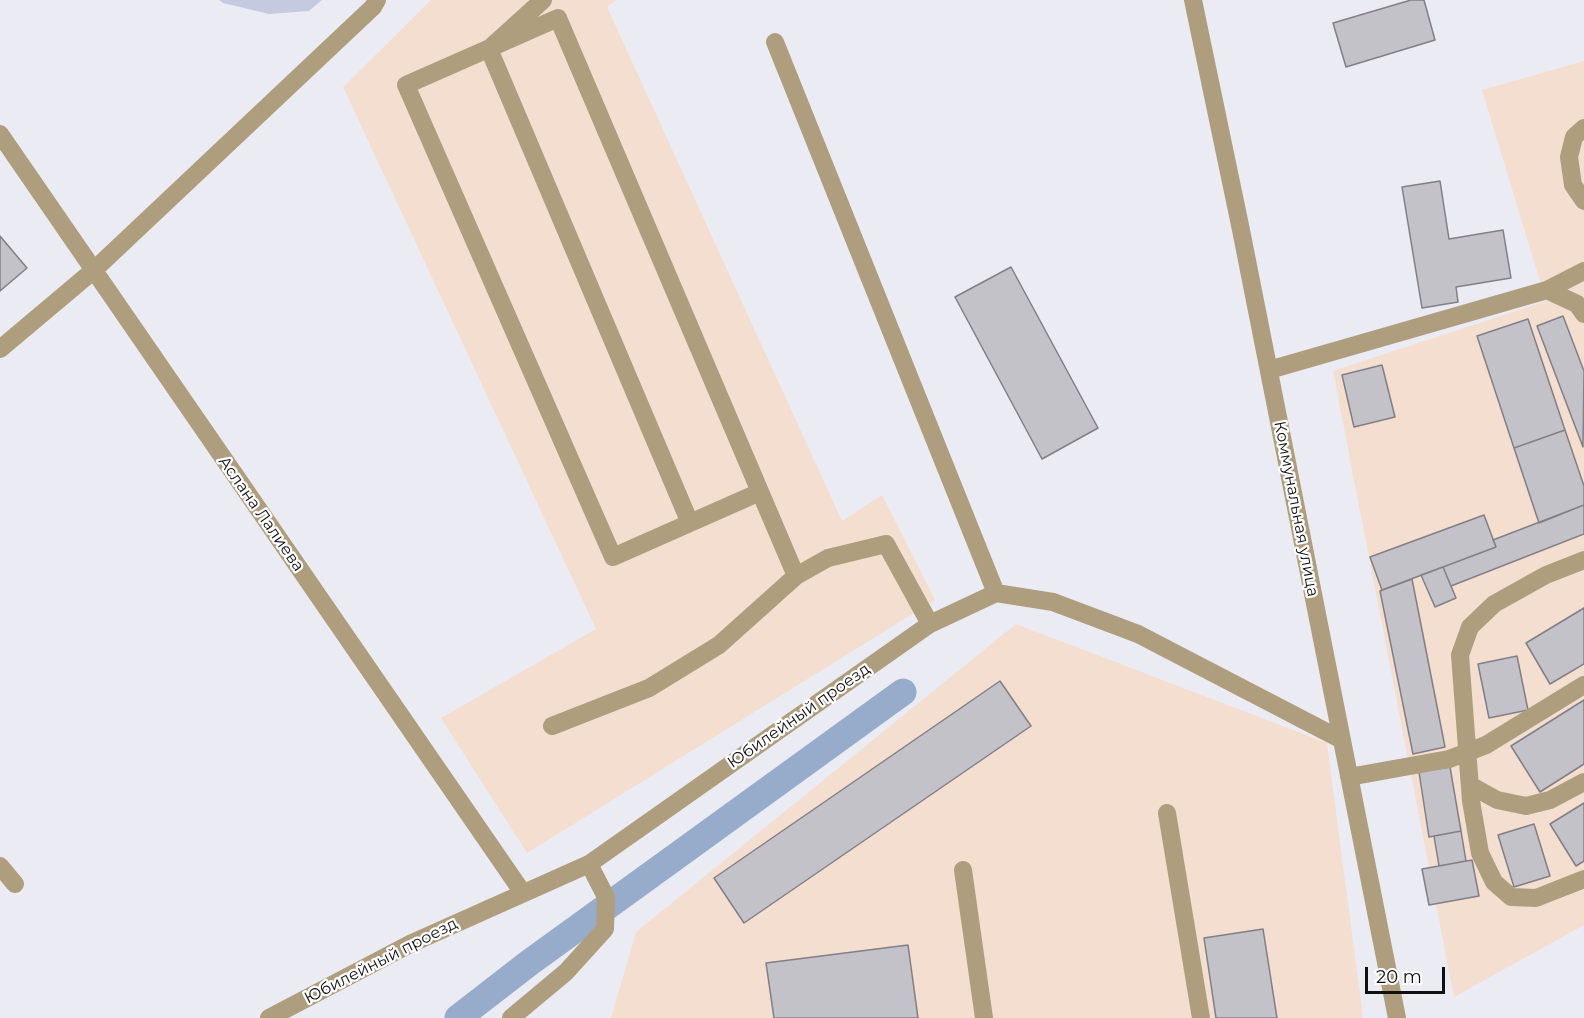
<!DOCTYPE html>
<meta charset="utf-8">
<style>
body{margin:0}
#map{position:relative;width:1584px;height:1018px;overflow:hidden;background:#ebecf3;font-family:Montserrat,sans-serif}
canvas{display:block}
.scale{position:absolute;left:1365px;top:967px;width:80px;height:27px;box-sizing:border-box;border:3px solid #101013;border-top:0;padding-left:8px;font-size:18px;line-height:21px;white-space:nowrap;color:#101013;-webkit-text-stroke:4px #fff;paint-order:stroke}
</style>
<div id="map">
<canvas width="1584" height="1018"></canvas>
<div class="scale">20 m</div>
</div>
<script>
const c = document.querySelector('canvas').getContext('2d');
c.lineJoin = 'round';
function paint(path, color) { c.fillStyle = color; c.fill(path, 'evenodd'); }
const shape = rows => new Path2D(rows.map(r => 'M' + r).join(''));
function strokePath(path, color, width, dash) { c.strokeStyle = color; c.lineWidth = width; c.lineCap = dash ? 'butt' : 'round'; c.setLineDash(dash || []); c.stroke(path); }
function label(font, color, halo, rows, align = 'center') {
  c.font = font + ' Montserrat,sans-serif'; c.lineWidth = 4.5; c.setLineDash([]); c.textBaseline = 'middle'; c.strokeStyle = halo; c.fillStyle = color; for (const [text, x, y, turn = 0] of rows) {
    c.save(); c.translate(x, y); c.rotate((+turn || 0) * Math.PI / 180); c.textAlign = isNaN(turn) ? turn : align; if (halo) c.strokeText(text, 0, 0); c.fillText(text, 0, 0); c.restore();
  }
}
paint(shape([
 [431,0,617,0,607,7,842,521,882,495,935,600,527,853,441,718,596,629,343,87],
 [1584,61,1584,925,1454,997,1333,371,1546,301,1482,90],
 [1016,624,1327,743,1363,1018,611,1018,636,932]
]), '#f3ded0');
paint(shape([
 [219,0,322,0,309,11,269,14,223,3]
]), '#c6cae1');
strokePath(shape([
 [458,1018,529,963,903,692]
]), '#97accb', 27);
const building = shape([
 [1411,0,1424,0,1435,40,1346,67,1333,23,1411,0],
 [1440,181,1449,239,1503,230,1511,278,1456,287,1458,302,1422,308,1402,187,1440,181],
 [0,236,27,268,0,291,0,236],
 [1011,267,1098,428,1042,459,955,297,1011,267],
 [1563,316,1584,371,1583,447,1537,326,1563,316],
 [1528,319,1565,430,1514,448,1477,336,1528,319],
 [1382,365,1395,417,1354,427,1342,375,1382,365],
 [1565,430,1584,486,1584,505,1539,523,1514,448,1565,430],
 [1584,505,1584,534,1451,586,1443,567,1496,547,1493,540,1584,505],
 [1484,515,1496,547,1382,590,1370,557,1484,515],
 [1443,567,1456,598,1435,607,1421,575,1443,567],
 [1412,579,1445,747,1413,754,1380,591,1412,579],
 [1584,608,1584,664,1550,684,1526,643,1584,608],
 [1517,656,1528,710,1489,718,1478,664,1517,656],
 [1000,681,1031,726,744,923,714,878,1000,681],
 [1584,700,1584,764,1540,792,1511,746,1584,700],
 [1450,767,1461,831,1429,837,1419,772,1450,767],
 [1584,803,1584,861,1576,866,1550,824,1584,803],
 [1534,824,1550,876,1514,887,1498,835,1534,824],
 [1461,831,1466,861,1439,866,1434,836,1461,831],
 [1472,860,1479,896,1429,905,1422,869,1472,860],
 [1263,929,1277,1018,1216,1018,1204,938,1263,929],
 [908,945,918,1018,774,1018,766,963,908,945]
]);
paint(building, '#c4c2c9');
strokePath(building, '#817f85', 1.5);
strokePath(shape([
 [543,0,489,49,690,523],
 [1193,0,1241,230,1397,1018],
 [775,42,996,593],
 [1584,128,1574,137,1569,157,1573,185,1584,201],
 [0,134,523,893],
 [1547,290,1577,304,1584,314],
 [0,349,94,270,373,7,377,0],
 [1269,370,1547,290,1584,271],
 [760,492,613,557,406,85,558,18,796,576,828,558,886,544,930,624],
 [1584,560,1546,575,1494,604,1470,627,1460,655,1471,801,1480,853,1494,882,1511,897,1536,898,1584,879],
 [552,726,649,688,719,645,796,576],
 [1349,777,1449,759,1468,752,1486,745,1584,685],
 [1470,785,1497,800,1526,806,1550,800,1584,782],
 [1167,813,1201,1018],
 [0,866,15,884],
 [963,870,984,1018],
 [269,1018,410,944,589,864,930,624,996,593,1053,602,1138,634,1342,740],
 [511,1018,566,972,605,929,606,897,589,864]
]), '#af9e7d', 18);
label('16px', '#101013', '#fff', [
 ["Коммунальная улица",1296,509,79],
 ["Аслана Лалиева",261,514,55],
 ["Юбилейный проезд",799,716,-35],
 ["Юбилейный проезд",381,961,-27]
]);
</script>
